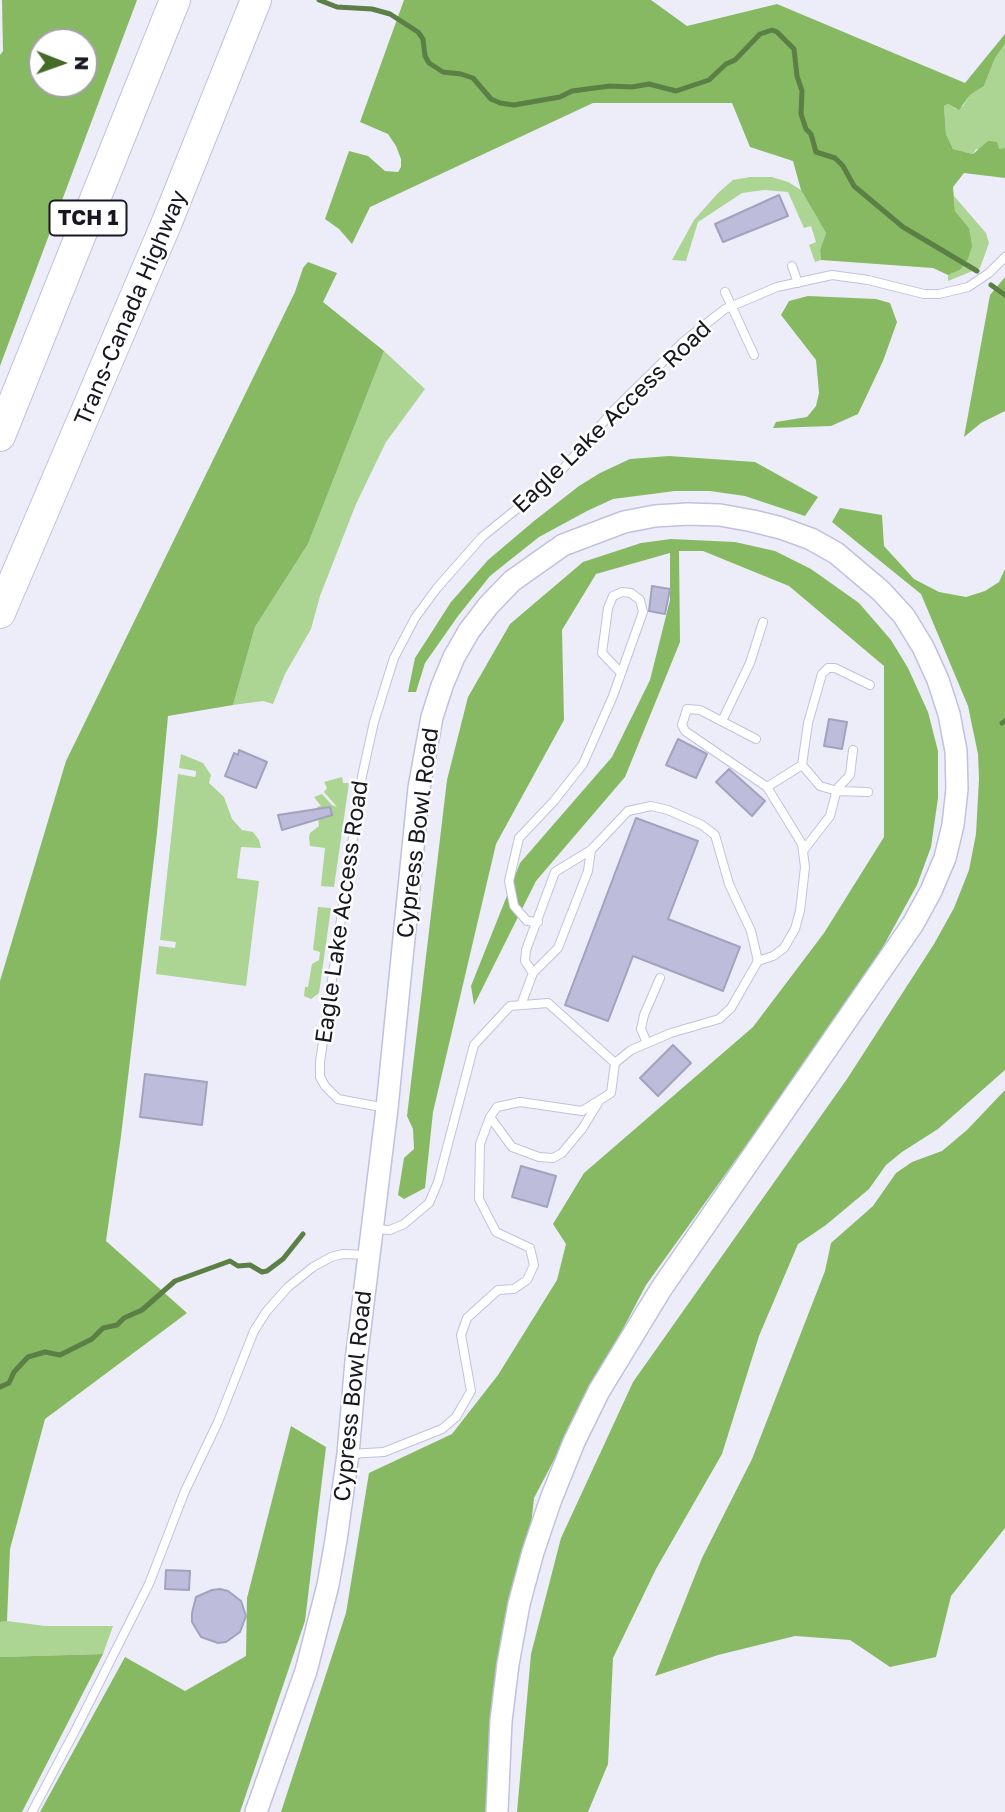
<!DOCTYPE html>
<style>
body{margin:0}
#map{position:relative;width:1005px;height:1812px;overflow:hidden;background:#ededfa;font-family:"Golos Text",sans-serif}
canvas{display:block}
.north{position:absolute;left:28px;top:28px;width:70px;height:70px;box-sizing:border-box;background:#fff;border:2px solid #a2a2a7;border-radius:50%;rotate:91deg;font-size:19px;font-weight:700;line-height:28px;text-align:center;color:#171722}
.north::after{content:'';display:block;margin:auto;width:24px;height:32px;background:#456c27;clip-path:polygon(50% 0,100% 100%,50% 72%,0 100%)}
</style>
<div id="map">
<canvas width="1005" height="1812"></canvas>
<div class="north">N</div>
</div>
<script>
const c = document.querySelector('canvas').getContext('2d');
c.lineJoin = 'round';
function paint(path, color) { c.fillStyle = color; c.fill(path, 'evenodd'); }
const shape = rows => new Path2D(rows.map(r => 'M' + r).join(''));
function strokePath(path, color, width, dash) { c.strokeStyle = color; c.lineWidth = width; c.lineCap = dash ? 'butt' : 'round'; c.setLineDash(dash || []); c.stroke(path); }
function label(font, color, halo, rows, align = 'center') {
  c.font = font + ' "Golos Text",sans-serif'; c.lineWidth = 5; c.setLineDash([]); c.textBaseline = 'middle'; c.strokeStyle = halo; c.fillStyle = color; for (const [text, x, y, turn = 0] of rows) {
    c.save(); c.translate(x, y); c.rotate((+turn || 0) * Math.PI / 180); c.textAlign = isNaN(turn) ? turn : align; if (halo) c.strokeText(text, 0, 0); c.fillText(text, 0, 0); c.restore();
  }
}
paint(shape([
 [1005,44,1005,148,1004,150,976,149,973,154,953,149,946,134,944,106,948,104,956,109,963,106,970,95,984,86,995,58],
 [750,177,772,177,788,182,801,190,826,233,820,250,821,260,815,262,809,245,816,242,811,226,804,228,788,192,764,190,742,193,698,222,686,261,672,260,694,220,718,193,733,180],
 [954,196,986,233,989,243,980,268,948,281,948,275,960,270,969,228,955,211],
 [384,351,425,389,386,442,356,504,320,596,311,629,285,674,273,704,263,701,233,705,255,627,308,544],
 [181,754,203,763,211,775,209,783,224,797,232,819,242,830,253,832,259,840,261,848,241,847,237,878,259,881,246,986,156,974,159,946,175,948,176,942,160,940,178,774,195,777,196,774,196,771,179,768],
 [342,777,343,783,349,783,334,887,321,886,325,848,310,846,309,837,310,833,319,826,317,807,321,806,314,797,322,794,332,805,337,807,324,792,327,788,324,782],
 [318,907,331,908,319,993,311,999,304,996,305,987,308,987,312,964,319,960,320,952,313,950],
 [7,1621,45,1626,113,1626,103,1654,0,1657,0,1622]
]), '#acd492');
paint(shape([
 [2,0,137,0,0,366,0,55,3,51],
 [42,42,84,42,84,84,42,84],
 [404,0,651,0,687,26,777,4,965,83,1005,34,1005,44,995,58,984,86,970,95,959,110,948,104,944,106,946,134,953,149,973,154,988,141,997,142,999,149,1005,148,1005,178,964,173,953,187,955,211,969,228,972,246,968,259,960,270,948,275,933,268,821,260,820,250,826,233,801,190,793,161,750,147,732,103,593,103,370,207,352,244,339,229,325,219,349,151,368,156,385,171,398,172,401,167,401,159,396,146,388,134,360,122],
 [308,262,337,273,323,302,384,351,308,544,255,627,233,705,168,716,157,833,121,1136,106,1241,187,1313,45,1419,10,1549,7,1621,0,1622,0,981,66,761,295,292,303,268],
 [1005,277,1005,411,981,423,964,437,990,295],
 [808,296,876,299,890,303,897,322,883,361,858,414,831,426,773,428,776,422,807,417,816,406,819,393,816,360,781,315,789,301],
 [669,456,755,462,818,497,805,516,745,496,710,491,675,491,613,499,587,511,539,537,490,576,458,616,425,663,416,692,408,692,415,658,451,602,488,560,534,521,579,486,600,473,630,459],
 [840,508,882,515,884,546,914,579,939,592,966,597,985,591,999,582,1005,569,1005,1070,938,1129,902,1152,886,1165,869,1189,826,1225,798,1244,759,1336,722,1454,656,1569,613,1658,608,1764,588,1812,517,1812,531,1654,561,1538,633,1382,847,1079,934,944,954,908,969,870,976,834,979,779,978,754,968,706,921,594,832,522],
 [671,539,735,542,775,551,811,569,859,603,891,640,908,668,928,712,938,751,938,798,931,847,917,885,878,956,800,1070,646,1285,534,1498,499,1812,281,1812,346,1613,369,1473,452,1434,498,1375,557,1280,566,1244,553,1224,584,1173,753,1027,824,933,884,837,884,666,789,586,703,551,679,551,680,642,625,777,536,881,474,1005,471,986,520,863,612,757,650,680,670,600,670,553,596,574,562,630,564,720,496,844,433,1112,425,1188,404,1199,398,1195,404,1158,414,1149,413,1129,407,1116,447,780,468,697,510,624,583,562,641,543],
 [1005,1090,1005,1528,951,1596,936,1657,890,1667,850,1640,795,1636,718,1655,655,1676,702,1558,752,1459,825,1271,831,1243,873,1206,896,1173,912,1162,942,1151,967,1130],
 [291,1426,326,1447,305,1621,240,1812,40,1812,125,1657,185,1691,246,1656,247,1598],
 [103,1654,22,1812,0,1812,0,1657]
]), '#86b962');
strokePath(shape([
 [319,0,337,7,372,9,390,14,418,32,423,39,425,56,429,63,443,72,461,74,473,78,491,99,500,103,514,105,560,97,572,91,610,86,632,87,649,84,676,91,709,80,726,64,735,60,760,34,772,30,777,32,794,49,797,76,802,91,801,114,806,129,811,134,816,152,835,158,843,166,854,186,903,227,977,271],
 [991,285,1005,295],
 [1002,723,1005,721],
 [0,1387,9,1383,14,1372,28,1357,45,1352,60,1355,92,1339,103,1328,117,1325,124,1318,142,1310,175,1281,230,1261,238,1266,250,1265,262,1272,267,1271,283,1259,303,1234]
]), '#5b7f45', 5);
const building = shape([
 [779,195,788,216,723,242,715,224,779,195],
 [652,586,670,589,665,614,649,611,652,586],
 [829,719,847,722,842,749,824,746,829,719],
 [678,739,707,754,696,778,666,765,678,739],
 [239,750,267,762,256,788,225,776,234,753,238,755,239,750],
 [729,769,765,801,752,816,716,782,729,769],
 [330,807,332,815,282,830,278,815,330,807],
 [636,818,698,841,668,919,740,947,723,991,633,956,608,1021,565,1005,636,818],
 [673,1045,691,1063,658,1096,640,1078,673,1045],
 [145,1074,207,1082,202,1125,140,1117,145,1074],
 [521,1166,556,1176,547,1207,512,1197,521,1166],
 [166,1570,190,1571,189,1590,165,1589,166,1570],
 [220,1589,228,1591,241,1601,246,1616,240,1632,226,1642,218,1643,201,1637,192,1622,192,1613,196,1597,212,1590,220,1589]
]);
paint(building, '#bdbddb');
strokePath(building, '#a2a2bf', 2);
const service = shape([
 [792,266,798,283],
 [725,292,754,355],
 [722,721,750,663,763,622],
 [756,739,700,710,687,709,682,725,685,731,767,787,802,844,805,867,800,911,795,929,784,948,773,956,758,961],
 [802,765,820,786,837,791,868,792],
 [767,787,802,765,808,723,822,674,828,668,835,668,870,685],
 [803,851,830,816,837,789,850,775,853,750],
 [538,922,527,921,514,906,509,881,519,838,554,801,583,764,613,696,643,612,640,600,631,593,622,592,613,596,608,608,602,653,620,672],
 [521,1005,533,973,558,948,588,871,591,850],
 [647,1043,641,1029,644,1015,660,978],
 [386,1108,338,1099,325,1086,320,1077,320,1062,362,776,374,722,394,658,415,618,437,588,482,537,555,478,613,411,683,342,725,309,777,287,832,275,868,280,924,294,939,294,968,287,989,273,1005,257],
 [490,1117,512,1147,539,1157,553,1158,562,1153,582,1129,598,1103],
 [373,1229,390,1230,404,1224,429,1203,438,1182,474,1045,510,1006,548,1003,615,1063,631,1050,671,1033,719,1019,731,1008,758,961,751,931,729,884,715,835,702,825,668,810,651,806,628,811,591,850,555,872,526,950,525,961,533,973],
 [349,1454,384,1452,442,1429,456,1417,471,1391,461,1335,467,1318,498,1290,514,1289,527,1280,534,1265,530,1248,496,1232,479,1199,480,1144,490,1117,497,1107,520,1102,582,1111,611,1093,615,1063],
 [32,1812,76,1729,149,1584,185,1491,218,1422,254,1331,266,1312,288,1287,313,1267,331,1257,343,1254,369,1255]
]);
const tertiary = shape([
 [256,1812,306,1671,328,1585,336,1540,348,1454,356,1361,387,1108,419,788,432,717,442,686,454,657,469,631,488,606,512,581,563,545,624,522,655,516,688,514,720,515,753,521,781,528,811,539,836,553,881,591,904,616,923,647,938,680,949,714,956,751,957,789,953,825,945,858,931,891,913,924,661,1289,599,1391,574,1442,551,1499,533,1552,519,1604,508,1664,501,1721,497,1812]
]);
const motorway = shape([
 [0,436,175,0],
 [0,613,167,222,256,0]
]);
strokePath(service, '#c0c1df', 10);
strokePath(tertiary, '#c0c1df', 24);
strokePath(motorway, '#c0c1df', 32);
strokePath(service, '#fff', 8);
strokePath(tertiary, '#fff', 21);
strokePath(motorway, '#fff', 30);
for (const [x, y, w] of [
 [88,218,77]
]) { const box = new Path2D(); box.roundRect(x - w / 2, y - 17.5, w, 35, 5); c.fillStyle = '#fff'; c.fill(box); strokePath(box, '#171722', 2); }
label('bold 21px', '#171722', null, [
 ["TCH 1",88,218]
]);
label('23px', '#171722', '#fff', [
 ["Trans-Canada Highway",131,308,-67],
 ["Eagle Lake Access Road",612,417,-44],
 ["Cypress Bowl Road",418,833,-83],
 ["Eagle Lake Access Road",342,912,-82],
 ["Cypress Bowl Road",353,1396,-84]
]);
</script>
